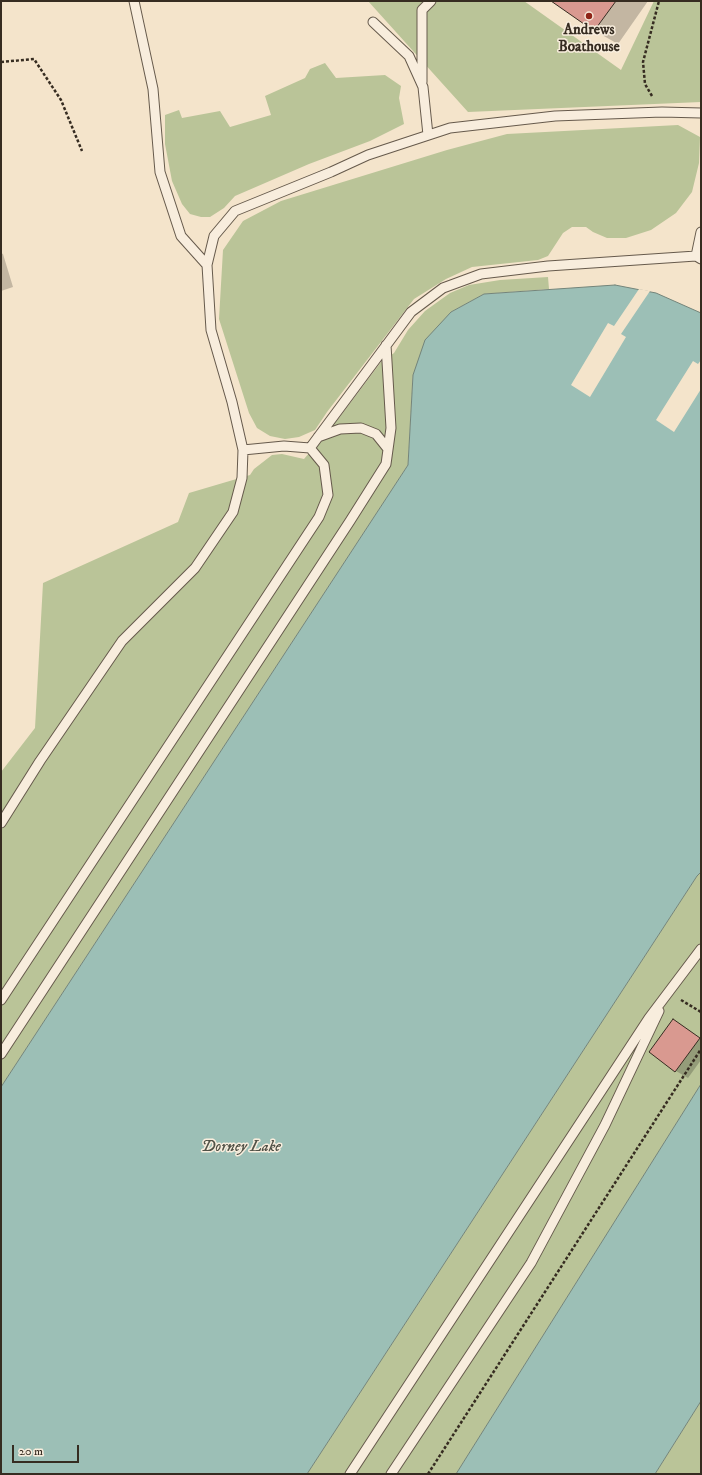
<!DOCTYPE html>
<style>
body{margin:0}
#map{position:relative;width:702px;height:1475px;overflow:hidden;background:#f4e4cb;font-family:"IM FELL DW Pica",serif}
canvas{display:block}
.frame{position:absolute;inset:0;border:2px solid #362c21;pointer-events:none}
.scale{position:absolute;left:12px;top:1445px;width:67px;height:18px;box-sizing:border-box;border:2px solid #362c21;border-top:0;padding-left:5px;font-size:12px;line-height:14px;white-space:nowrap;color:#362c21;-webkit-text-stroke:3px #f8eddd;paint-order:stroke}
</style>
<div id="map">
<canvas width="702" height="1475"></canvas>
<div class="frame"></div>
<div class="scale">20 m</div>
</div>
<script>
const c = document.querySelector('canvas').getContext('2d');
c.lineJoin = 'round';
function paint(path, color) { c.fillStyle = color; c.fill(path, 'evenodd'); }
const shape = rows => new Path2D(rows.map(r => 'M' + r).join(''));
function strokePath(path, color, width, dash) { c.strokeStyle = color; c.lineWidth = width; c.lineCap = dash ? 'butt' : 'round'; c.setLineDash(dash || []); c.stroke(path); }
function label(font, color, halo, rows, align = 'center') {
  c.font = font + ' "IM FELL DW Pica",serif'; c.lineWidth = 3; c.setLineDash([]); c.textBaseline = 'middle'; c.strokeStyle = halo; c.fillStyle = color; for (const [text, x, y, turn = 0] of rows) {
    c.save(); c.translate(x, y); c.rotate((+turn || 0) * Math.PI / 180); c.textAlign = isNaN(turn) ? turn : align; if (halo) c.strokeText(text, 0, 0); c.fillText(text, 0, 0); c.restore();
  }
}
paint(shape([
 [368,1,524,1,621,70,654,1,701,1,701,102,468,112],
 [325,63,336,78,385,75,401,86,399,98,404,124,370,141,309,164,235,196,224,208,210,217,201,217,190,214,182,204,172,181,165,144,165,115,179,110,182,118,220,111,230,127,271,115,265,96,305,78,310,69],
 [678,125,700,137,699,163,692,192,676,213,651,230,626,238,607,238,593,232,586,227,572,227,563,233,548,256,538,260,472,267,446,279,414,299,327,412,315,430,299,437,285,439,270,436,257,428,249,413,219,319,223,250,243,221,281,201,447,150,507,134],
 [548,277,549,289,484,294,451,312,413,375,408,465,1,1087,1,772,35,728,43,583,178,522,189,493,250,475,254,469,272,455,282,454,304,459,339,418,381,362,394,353,408,330,425,311,450,293,469,285,500,280],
 [701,872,701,1084,456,1474,307,1474,697,876],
 [701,1401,701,1474,655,1474]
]), '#bac498');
const water = shape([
 [615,285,656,293,701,313,701,872,697,876,307,1474,1,1474,1,1087,408,465,413,375,425,340,451,312,484,294,615,285],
 [701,1084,701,1401,655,1474,456,1474,701,1084]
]);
paint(water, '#9cbfb6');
strokePath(water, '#73847a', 1);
paint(shape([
 [639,289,650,291,621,334,626,337,590,397,571,385,608,323,614,326],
 [701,360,701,389,674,432,656,420,693,361,698,364]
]), '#f4e4cb');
paint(shape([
 [553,1,648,1,618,44,595,31],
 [1,253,3,254,13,287,1,291],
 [673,1020,701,1039,701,1060,688,1078,676,1071,650,1052]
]), '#0003');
const building = shape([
 [551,1,616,1,594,31,551,1],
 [673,1019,700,1038,675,1072,649,1052,673,1019]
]);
paint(building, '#d99990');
strokePath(building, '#362c21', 1);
const lane = shape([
 [134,1,153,89,160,172,181,236,207,265],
 [373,22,409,56,423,87,428,135],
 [422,82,422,10,431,1],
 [696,256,701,232],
 [318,437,340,429,361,428,376,434,388,449],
 [310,448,411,312,443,288,481,274,548,266,696,256,701,259],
 [1,823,40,761,122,641,195,568,233,512,242,478,243,450,232,402,211,330,207,265,214,236,235,211,331,172,368,155,450,128,555,116,662,112,701,113],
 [1,1000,319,517,328,495,324,465,310,448,284,446,243,450],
 [1,1054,350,521,386,464,391,428,386,345],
 [350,1474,649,1018,701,949],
 [391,1474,531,1263,605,1125,659,1011]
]);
strokePath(lane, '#665a4c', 11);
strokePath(shape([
 [1,62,34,59,61,100,82,151],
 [652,96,645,84,643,62,659,1],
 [681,1000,701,1012],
 [428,1474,701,1049]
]), '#362c21', 2.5, [3, 2]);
strokePath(lane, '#f8eddd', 9);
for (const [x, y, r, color] of [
 [589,16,4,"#8f2418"]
]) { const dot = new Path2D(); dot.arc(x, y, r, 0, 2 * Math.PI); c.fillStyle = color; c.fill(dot); strokePath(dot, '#f8eddd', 1.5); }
label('bold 15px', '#362c21', '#f8eddd', [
 ["Andrews",589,31],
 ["Boathouse",589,48]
]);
label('italic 16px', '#505146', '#f8eddd', [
 ["Dorney Lake",241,1148]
]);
</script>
